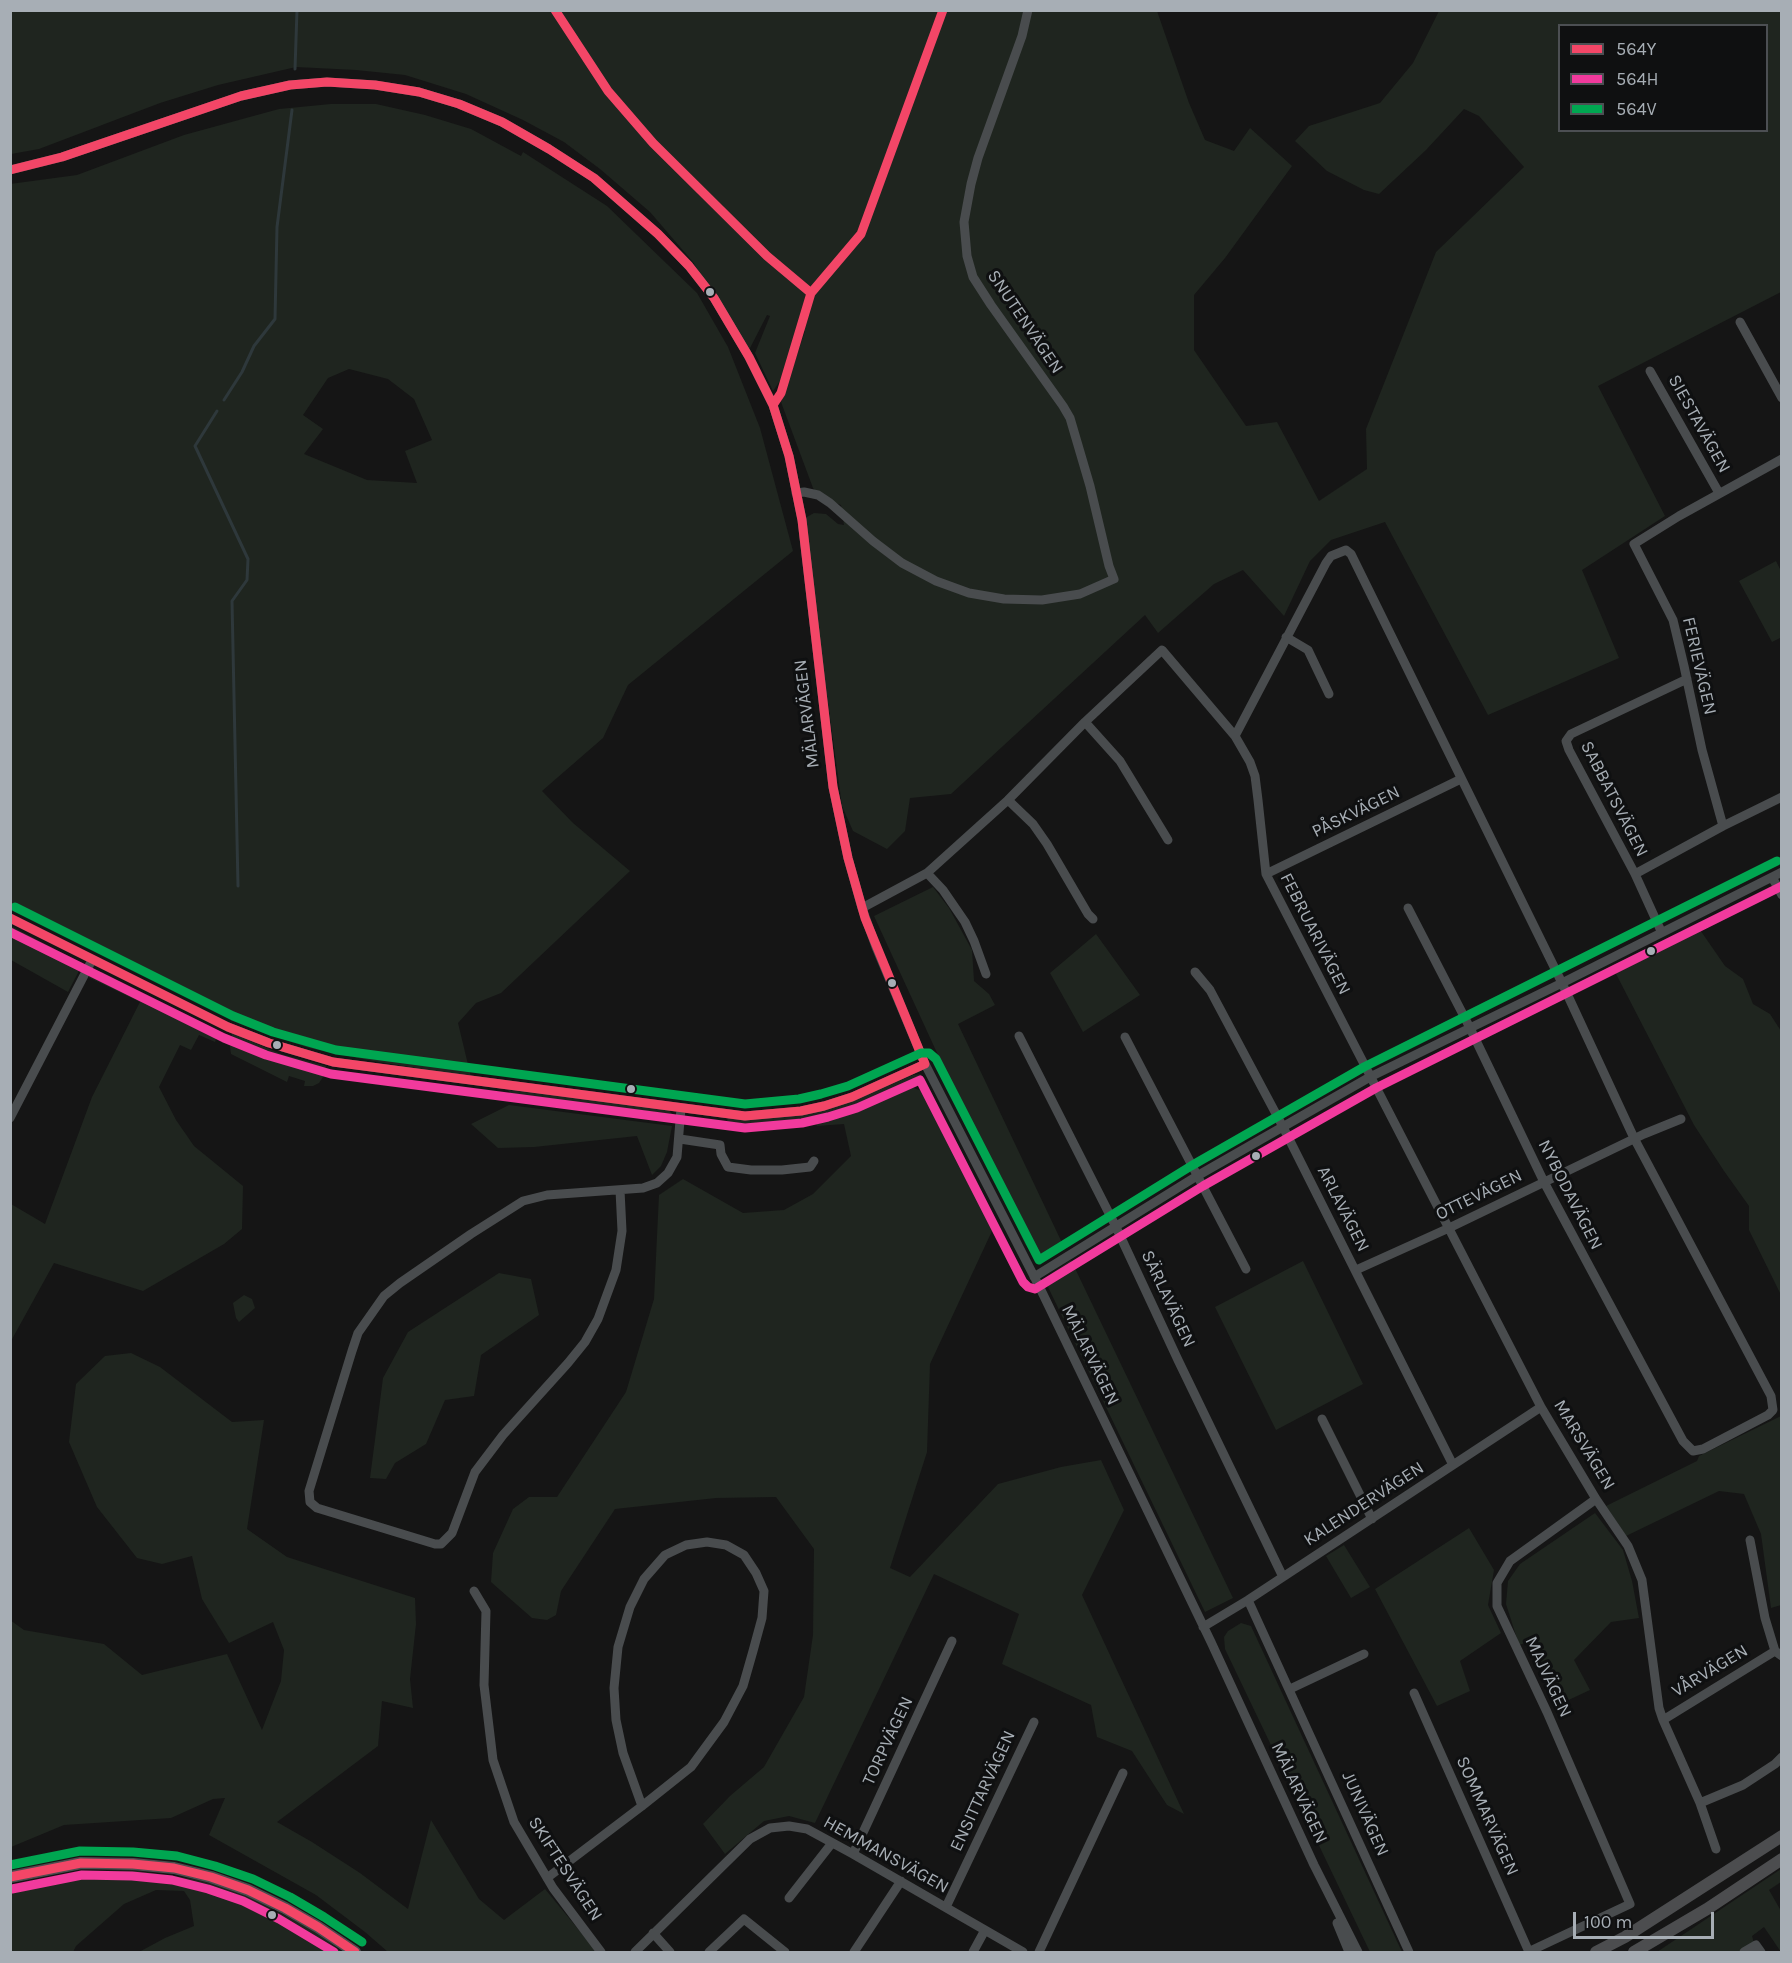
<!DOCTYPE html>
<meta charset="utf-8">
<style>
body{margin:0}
#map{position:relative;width:1792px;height:1963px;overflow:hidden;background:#151515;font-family:Karla,sans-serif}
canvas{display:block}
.frame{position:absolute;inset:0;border:12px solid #a7aeb5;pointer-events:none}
.legend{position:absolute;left:1558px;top:24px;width:210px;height:108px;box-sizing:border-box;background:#0f1011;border:2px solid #4c4f53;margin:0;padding:8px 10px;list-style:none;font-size:18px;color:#a7aeb5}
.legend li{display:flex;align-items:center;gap:12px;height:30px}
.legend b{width:30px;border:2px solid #4c4f53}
.scale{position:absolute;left:1573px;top:1912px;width:141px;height:27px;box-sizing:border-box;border:3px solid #a7aeb5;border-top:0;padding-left:8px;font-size:18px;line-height:21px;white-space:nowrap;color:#a7aeb5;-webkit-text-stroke:4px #0f1011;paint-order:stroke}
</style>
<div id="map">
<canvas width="1792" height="1963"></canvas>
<div class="frame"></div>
<ul class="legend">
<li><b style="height:8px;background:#f34667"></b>564Y</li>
<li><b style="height:8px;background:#f13a9d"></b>564H</li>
<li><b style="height:8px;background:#00a651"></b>564V</li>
</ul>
<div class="scale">100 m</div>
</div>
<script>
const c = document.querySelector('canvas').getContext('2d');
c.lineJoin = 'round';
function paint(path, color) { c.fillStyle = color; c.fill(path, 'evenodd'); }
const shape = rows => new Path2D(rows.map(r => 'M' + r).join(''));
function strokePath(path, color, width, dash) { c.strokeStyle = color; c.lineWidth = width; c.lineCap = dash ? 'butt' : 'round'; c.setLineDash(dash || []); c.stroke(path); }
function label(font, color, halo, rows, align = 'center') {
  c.font = font + ' Karla,sans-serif'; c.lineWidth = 6; c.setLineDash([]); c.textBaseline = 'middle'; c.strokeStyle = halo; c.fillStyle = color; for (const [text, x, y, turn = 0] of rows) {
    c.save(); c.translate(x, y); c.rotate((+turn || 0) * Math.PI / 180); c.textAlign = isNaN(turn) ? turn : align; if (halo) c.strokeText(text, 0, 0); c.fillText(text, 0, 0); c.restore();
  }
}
paint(shape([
 [11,11,1157,11,1189,103,1205,140,1234,151,1250,128,1292,166,1225,258,1194,295,1194,350,1246,426,1277,422,1319,501,1367,469,1366,429,1436,252,1524,167,1479,116,1464,109,1426,150,1379,194,1364,190,1327,171,1295,141,1309,126,1380,103,1413,63,1439,11,1781,11,1781,292,1598,386,1665,516,1582,570,1619,658,1488,715,1385,522,1331,540,1310,561,1284,616,1243,570,1214,584,1158,633,1145,615,951,794,910,798,905,831,887,849,853,831,842,806,813,592,805,518,814,513,826,514,838,524,844,525,841,505,820,497,813,488,781,402,805,331,799,328,782,378,773,391,755,353,770,316,767,315,748,352,693,262,650,212,600,169,564,142,523,120,466,94,405,75,356,70,296,67,218,85,160,103,39,149,11,154],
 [1560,26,1766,26,1766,130,1560,130],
 [331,104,376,104,425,115,471,129,521,156,523,152,607,206,697,293,728,347,760,428,793,551,628,685,603,738,542,791,573,823,630,871,501,993,476,1003,458,1023,471,1077,373,1061,309,1048,251,1028,154,981,11,908,10,184,77,175,184,135,279,109],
 [349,369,388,379,414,399,432,440,405,451,417,483,367,480,304,454,323,429,303,415,328,378],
 [1776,561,1781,571,1782,637,1772,642,1739,581],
 [933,887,949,908,972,950,974,981,989,994,995,1005,958,1024,1065,1249,1048,1259,1034,1257,1025,1244,874,916],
 [1696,924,1725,966,1743,979,1753,1004,1770,1014,1781,1031,1781,1295,1749,1230,1749,1206,1724,1171,1694,1125,1613,968],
 [11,926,78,961,81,967,68,992,11,960],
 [1096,934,1140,995,1083,1032,1050,973],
 [102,972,218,1033,215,1042,199,1035,191,1050,180,1045,159,1087,176,1120,194,1146,243,1186,242,1229,224,1244,143,1291,54,1263,11,1341,11,1204,45,1224,92,1097,140,1002,88,977,93,973],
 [232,1033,281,1054,326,1066,323,1077,319,1083,313,1086,304,1086,305,1081,289,1076,287,1082,231,1054,230,1047],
 [922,1074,903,1085,893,1096,911,1087,927,1093,992,1231,930,1364,927,1452,890,1568,910,1577,998,1484,1061,1467,1101,1460,1124,1510,1082,1595,1184,1814,1167,1805,1132,1751,1097,1737,1091,1705,1002,1664,1019,1614,934,1574,815,1823,789,1816,764,1821,725,1854,703,1824,730,1796,764,1767,804,1697,813,1635,814,1549,776,1497,716,1498,615,1509,561,1591,556,1615,547,1620,532,1618,491,1582,493,1553,513,1509,529,1497,557,1497,626,1392,654,1299,659,1195,683,1179,743,1213,784,1210,813,1194,851,1156,844,1124,817,1126,814,1118,775,1123,747,1124,727,1122,728,1116,854,1100,913,1075],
 [508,1090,668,1109,672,1114,512,1096],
 [509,1105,672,1126,667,1152,661,1166,652,1175,637,1136,534,1147,498,1148,471,1124],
 [1071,1260,1233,1598,1205,1612,1048,1287,1052,1273],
 [1303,1261,1363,1384,1276,1430,1215,1307],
 [499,1273,531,1279,539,1315,481,1355,474,1396,445,1400,426,1444,395,1463,386,1479,370,1478,383,1378,408,1332],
 [244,1295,252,1299,255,1308,239,1322,236,1318,233,1303],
 [131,1353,160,1367,232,1422,264,1420,247,1529,287,1557,415,1598,416,1624,410,1679,413,1708,382,1701,378,1746,277,1822,312,1842,360,1873,408,1909,431,1820,479,1899,504,1920,545,1889,597,1952,388,1952,365,1932,316,1895,209,1835,225,1798,213,1799,171,1818,64,1825,11,1847,10,1620,24,1630,104,1644,142,1675,227,1654,262,1730,281,1681,284,1650,273,1622,229,1643,202,1599,192,1556,162,1564,137,1558,97,1507,69,1442,76,1384,105,1356],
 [1781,1416,1781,1605,1771,1608,1761,1534,1744,1494,1719,1491,1626,1536,1606,1506,1697,1461,1699,1456],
 [1595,1513,1623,1550,1632,1581,1639,1618,1611,1622,1574,1660,1590,1690,1560,1704,1531,1641,1519,1645,1506,1604,1508,1581,1520,1564],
 [1469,1528,1494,1570,1488,1605,1501,1633,1460,1661,1470,1691,1437,1706,1375,1589],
 [1344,1545,1370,1587,1351,1598,1326,1556],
 [1241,1623,1251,1626,1402,1952,1370,1952,1225,1649,1224,1637,1228,1631],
 [1781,1869,1781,1882,1769,1890,1781,1911,1781,1952,1764,1927,1752,1936,1754,1943,1739,1952,1657,1952],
 [132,1870,207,1881,246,1895,318,1933,342,1952,139,1952,165,1938,194,1926,190,1900,184,1891,156,1890,124,1904,76,1946,73,1952,11,1952,10,1886,82,1872]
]), '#1f251f');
strokePath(shape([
 [295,69,297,10],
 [224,400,242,372,254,346,275,319,277,227,292,110],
 [217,411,195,446,248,559,247,580,232,601,238,886]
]), '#2e383b', 3);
strokePath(shape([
 [10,170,62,157,241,96,290,85,327,82,375,85,419,92,459,104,502,122,549,149,594,178,658,234,689,266,714,298,749,357,773,405,789,456,802,520,833,787,848,858,862,908,876,947,925,1064,1040,1288,1211,1642,1314,1865,1358,1952],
 [1740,322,1782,398],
 [1650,371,1719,493],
 [796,493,804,492,818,495,830,503,873,541,902,563,936,581,969,593,1004,599,1042,600,1080,594,1114,579,1109,566,1090,486,1070,418,1063,406,991,305,973,277,967,256,964,222,971,184,978,158,1022,36,1028,10],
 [1286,637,1308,650,1329,694],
 [1085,722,1120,761,1168,840],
 [1235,736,1326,563,1331,556,1346,550,1351,554,1562,983,1634,1138,1771,1396,1773,1410,1768,1415,1703,1449,1693,1451,1683,1441,1544,1182,1470,1028,1408,908],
 [1008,800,1033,824,1047,844,1088,914,1093,919],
 [1723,826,1702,750,1684,666,1673,620,1634,544,1679,516,1782,459],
 [927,873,943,890,965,922,974,941,986,974],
 [1266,874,1461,779],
 [1635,874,1723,826,1782,797],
 [1772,877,1782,895],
 [862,908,927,873,1008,800,1085,722,1162,650,1235,736,1250,762,1255,776,1258,800,1266,874,1541,1407,1596,1499,1628,1546,1642,1580,1659,1708,1663,1720,1700,1803,1716,1849],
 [10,918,228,1027,269,1043,333,1062,745,1116,801,1111,824,1106,852,1097,925,1064],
 [1661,931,1635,874,1569,750,1566,741,1571,734,1687,679],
 [1195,972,1210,990,1283,1127,1453,1465],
 [1019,1036,1116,1227,1178,1360,1283,1577],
 [1125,1037,1246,1269],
 [10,1118,92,960],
 [680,1139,720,1145,721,1154,728,1167,751,1170,782,1170,810,1167,814,1161],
 [620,1190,622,1231,616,1270,598,1319,585,1342,568,1363,503,1435,475,1472,452,1533,441,1544,435,1544,317,1508,310,1502,309,1491,352,1351,358,1333,384,1296,400,1283,471,1234,523,1201,547,1195,643,1188,657,1183,668,1173,677,1157,681,1108],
 [1356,1270,1449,1228,1644,1134,1681,1119],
 [1034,1277,1197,1176,1370,1077,1562,983,1782,872],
 [1322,1419,1372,1519],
 [1750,1540,1765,1618,1775,1651,1782,1656],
 [474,1591,486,1611,484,1685,493,1760,514,1822,553,1888,601,1952],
 [1248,1600,1409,1952],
 [1203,1627,1248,1600,1541,1407],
 [1290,1689,1364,1654],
 [1414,1693,1529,1952],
 [1663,1720,1775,1651],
 [1700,1803,1743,1785,1775,1764,1782,1757],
 [853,1854,952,1641],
 [547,1878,642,1806,691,1767,724,1722,743,1686,753,1651,762,1618,764,1591,756,1573,744,1555,726,1545,707,1542,686,1545,665,1555,644,1579,630,1607,618,1647,614,1688,616,1720,623,1753,642,1806],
 [789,1898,832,1843],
 [946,1907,1034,1722],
 [1337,1923,1349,1952],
 [653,1933,670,1952],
 [635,1952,750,1839,770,1828,789,1826,807,1829,853,1854,1023,1952],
 [709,1952,744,1919,785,1952],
 [854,1952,901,1881],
 [973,1952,985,1930],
 [1039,1952,1123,1773],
 [1528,1952,1630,1904,1547,1712,1497,1606,1497,1583,1510,1561,1596,1499],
 [1744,1952,1756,1945,1761,1952]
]), '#494c4e', 9);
strokePath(shape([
 [10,1877,81,1863,133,1864,174,1868,211,1877,248,1890,285,1908,318,1927,355,1952],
 [1596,1952,1625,1937,1782,1836],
 [1634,1952,1707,1909,1782,1859]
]), '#4c4d4f', 12);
strokePath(shape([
 [555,10,608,91,653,143,767,256,811,293],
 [10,170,62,157,241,96,290,85,327,82,375,85,419,92,459,104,502,122,549,149,594,178,658,234,689,266,714,298,749,357,773,405,789,456,802,520,833,787,848,858,865,918,925,1064],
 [773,405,781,393,811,293,861,234,943,10],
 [10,918,228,1027,269,1043,333,1062,745,1116,801,1111,824,1106,852,1097,925,1064],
 [10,1877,81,1863,133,1864,174,1868,211,1877,248,1890,285,1908,318,1927,355,1952]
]), '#f34667', 9);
strokePath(shape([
 [10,932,224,1038,266,1055,331,1074,745,1128,802,1123,828,1117,857,1108,920,1080,1023,1282,1028,1287,1035,1289,1203,1186,1376,1088,1782,886],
 [12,1889,82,1875,132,1876,172,1880,208,1889,243,1901,279,1919,334,1952]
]), '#f13a9d', 9);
strokePath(shape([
 [15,907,233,1016,273,1032,336,1050,745,1104,799,1099,821,1094,848,1086,921,1053,929,1053,936,1059,1039,1260,1191,1166,1364,1067,1777,861],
 [10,1865,80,1851,133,1852,177,1856,215,1866,253,1879,290,1897,324,1917,362,1942]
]), '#00a651', 9);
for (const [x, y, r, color] of [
 [710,292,5,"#a7aeb5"],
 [1651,951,5,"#a7aeb5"],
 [892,983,5,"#a7aeb5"],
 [277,1045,5,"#a7aeb5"],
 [631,1089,5,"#a7aeb5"],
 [1256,1156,5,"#a7aeb5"],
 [272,1915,5,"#a7aeb5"]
]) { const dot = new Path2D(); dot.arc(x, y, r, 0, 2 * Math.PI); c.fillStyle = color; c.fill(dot); strokePath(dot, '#0f1011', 2); }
label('18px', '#a7aeb5', '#0f1011', [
 ["SNUTENVÄGEN",1025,322,56],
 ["SIESTAVÄGEN",1699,424,61],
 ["FERIEVÄGEN",1699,666,77],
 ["MÄLARVÄGEN",807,714,-97],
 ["SABBATSVÄGEN",1614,799,63],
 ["PÅSKVÄGEN",1356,812,-26],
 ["FEBRUARIVÄGEN",1315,934,63],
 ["OTTEVÄGEN",1479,1195,-26],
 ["NYBODAVÄGEN",1570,1195,63],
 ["ARLAVÄGEN",1343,1209,63],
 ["SÄRLAVÄGEN",1168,1299,65],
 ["MÄLARVÄGEN",1090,1355,64],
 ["MARSVÄGEN",1584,1445,59],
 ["KALENDERVÄGEN",1364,1504,-33],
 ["VÅRVÄGEN",1710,1671,-31],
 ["MAJVÄGEN",1548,1677,65],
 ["TORPVÄGEN",888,1741,-65],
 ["ENSITTARVÄGEN",983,1791,-65],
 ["MÄLARVÄGEN",1299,1793,65],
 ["JUNIVÄGEN",1365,1814,66],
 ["SOMMARVÄGEN",1487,1816,66],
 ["HEMMANSVÄGEN",886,1855,29],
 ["SKIFTESVÄGEN",565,1869,57]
]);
</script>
